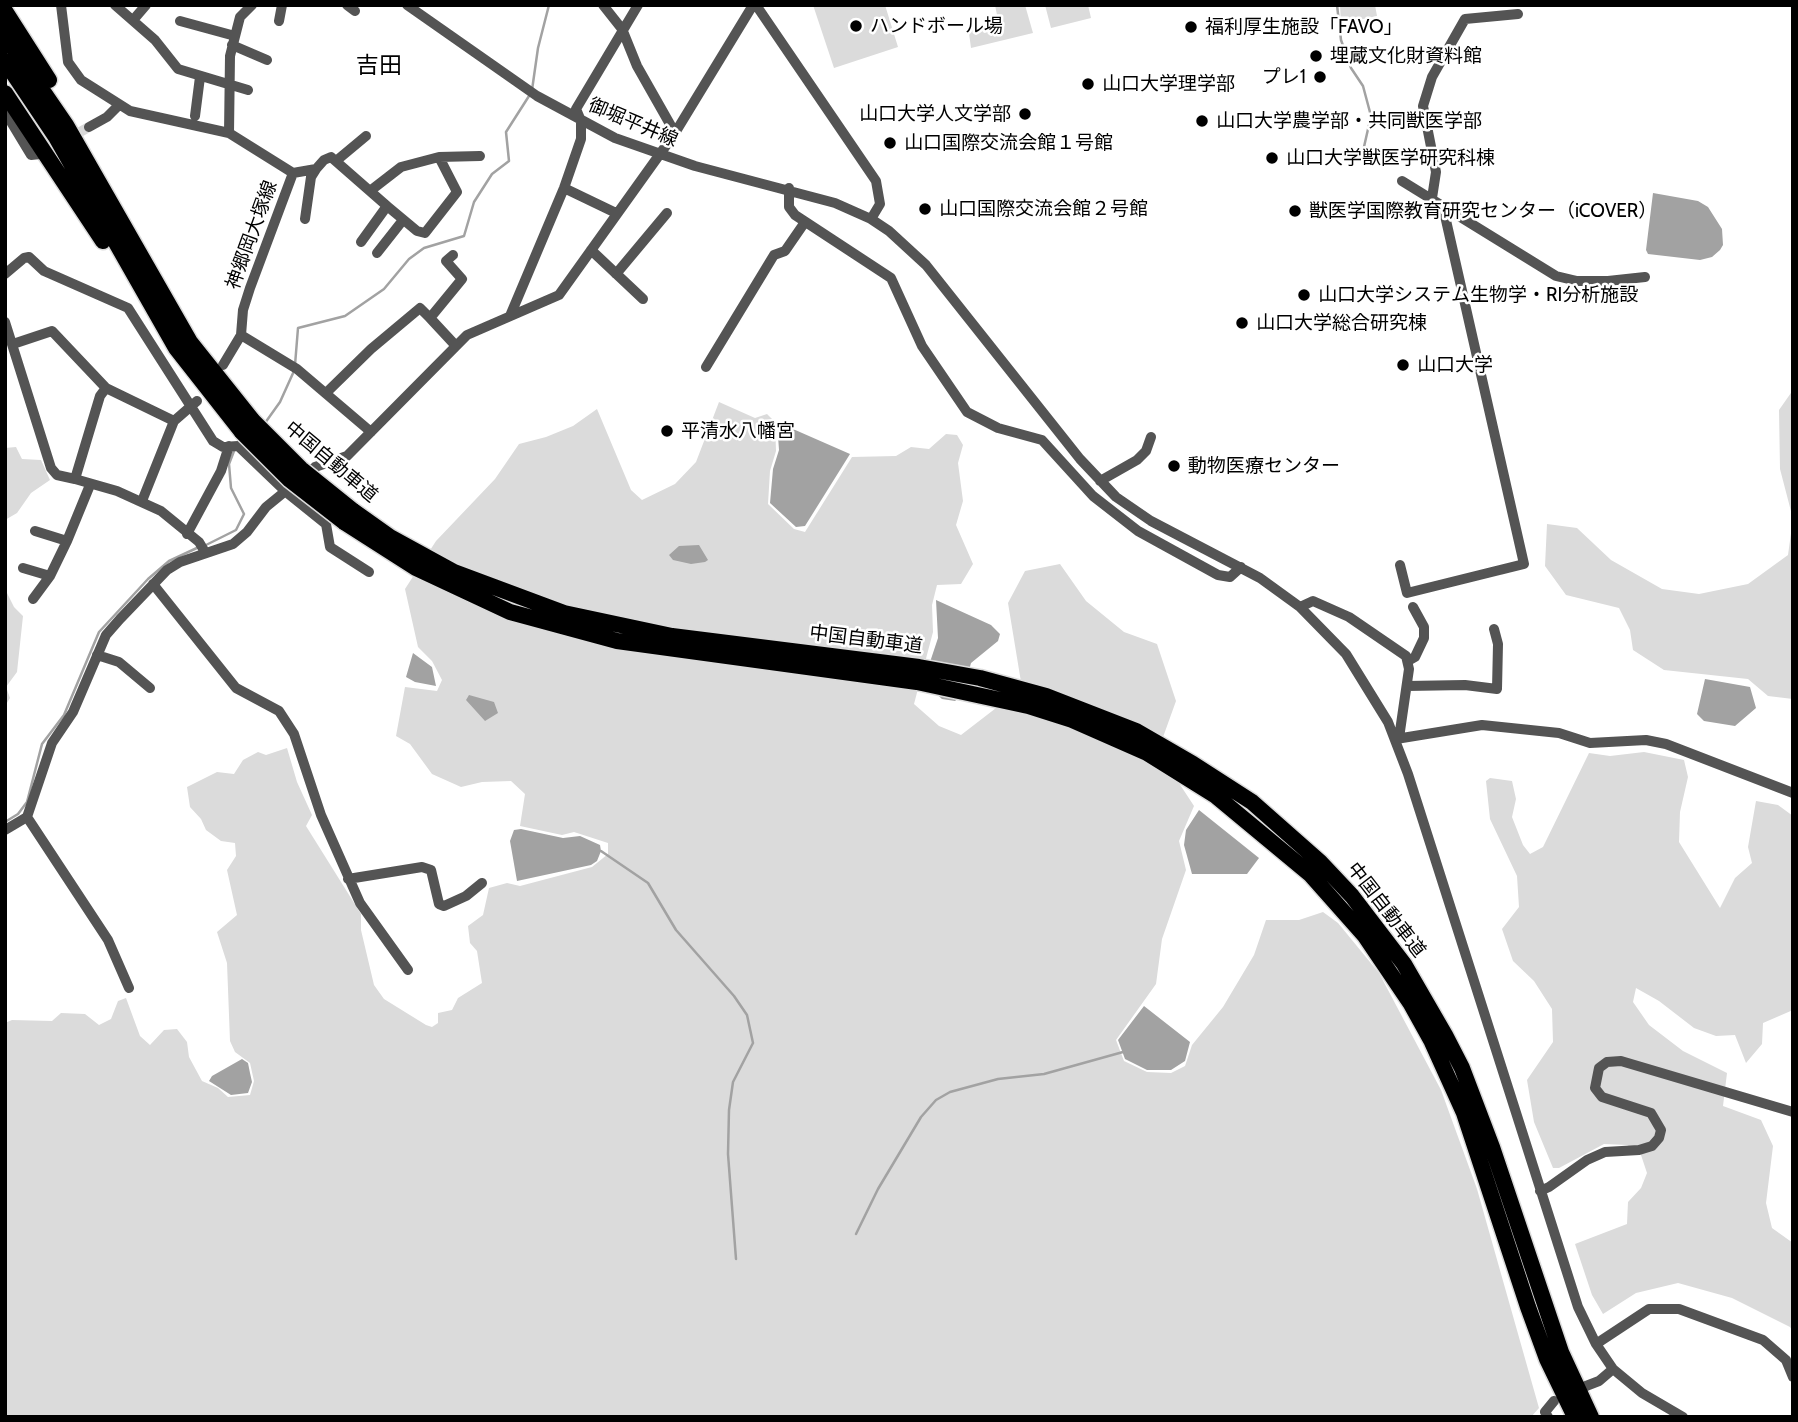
<!DOCTYPE html>
<meta charset="utf-8">
<style>
body{margin:0}
#map{position:relative;width:1798px;height:1422px;overflow:hidden;background:#fff;font-family:Cabin,sans-serif}
canvas{display:block}
.frame{position:absolute;inset:0;border:7px solid #000;pointer-events:none}
</style>
<div id="map">
<canvas width="1798" height="1422"></canvas>
<div class="frame"></div>
</div>
<script>
const c = document.querySelector('canvas').getContext('2d');
c.lineJoin = 'round';
function paint(path, color) { c.fillStyle = color; c.fill(path, 'evenodd'); }
const shape = rows => new Path2D(rows.map(r => 'M' + r).join(''));
function strokePath(path, color, width, dash) { c.strokeStyle = color; c.lineWidth = width; c.lineCap = dash ? 'butt' : 'round'; c.setLineDash(dash || []); c.stroke(path); }
function label(font, color, halo, rows, align = 'center') {
  c.font = font + ' Cabin,"Noto Sans JP",sans-serif'; c.lineWidth = 5; c.setLineDash([]); c.textBaseline = 'middle'; c.strokeStyle = halo; c.fillStyle = color; for (const [text, x, y, turn = 0] of rows) {
    c.save(); c.translate(x, y); c.rotate((+turn || 0) * Math.PI / 180); c.textAlign = isNaN(turn) ? turn : align; if (halo) c.strokeText(text, 0, 0); c.fillText(text, 0, 0); c.restore();
  }
}
paint(shape([
 [813,5,885,5,898,47,834,68],
 [995,5,1025,5,1033,33,971,48,968,26,975,24,977,30,999,25],
 [1045,5,1088,5,1091,18,1051,28],
 [1340,5,1375,5,1377,16,1341,24],
 [1793,390,1793,699,1768,696,1748,679,1664,670,1633,650,1630,630,1619,608,1566,595,1545,566,1547,524,1577,528,1611,560,1662,589,1699,594,1748,584,1788,555,1793,519,1780,469,1779,410],
 [719,402,755,418,767,414,775,422,776,451,770,471,768,504,794,529,805,532,852,457,896,456,911,447,929,449,946,434,957,435,963,445,958,463,963,501,956,525,973,564,961,584,937,585,932,605,933,632,914,704,939,726,961,735,1022,688,1008,603,1025,571,1060,564,1086,601,1124,632,1157,644,1176,701,1158,751,1194,806,1179,841,1186,870,1162,939,1156,984,1116,1040,1124,1061,1147,1072,1171,1073,1185,1066,1192,1045,1223,1007,1254,955,1266,920,1299,920,1323,912,1338,923,1379,973,1441,1090,1477,1189,1539,1408,1531,1417,5,1417,5,1023,12,1020,52,1021,61,1013,85,1014,99,1025,111,1019,118,1001,126,998,140,1036,150,1045,164,1030,177,1029,187,1042,189,1057,202,1081,218,1088,228,1097,250,1095,254,1081,250,1063,235,1052,230,1041,227,963,217,932,237,915,227,870,236,856,235,843,221,841,206,830,201,819,190,807,187,787,217,772,234,774,243,760,258,752,266,755,287,748,297,782,312,815,306,826,361,914,361,930,374,985,384,999,426,1025,432,1027,438,1023,438,1013,452,1010,458,998,482,983,477,951,470,943,468,926,483,915,489,888,507,883,520,886,592,867,608,854,608,843,574,832,562,835,520,826,525,794,511,781,482,782,461,787,432,774,410,744,396,736,405,687,437,691,442,680,432,661,418,647,405,589,436,541,495,479,519,444,546,437,573,426,597,409,631,490,642,500,675,484,696,462],
 [16,447,22,459,41,460,50,480,31,493,17,513,5,520,5,448],
 [5,589,14,607,23,616,17,672,6,687,10,698,5,706],
 [1644,752,1684,760,1688,777,1680,812,1679,842,1720,908,1735,878,1752,863,1748,847,1756,801,1778,805,1793,816,1793,1010,1763,1023,1762,1044,1746,1063,1735,1035,1716,1036,1694,1028,1659,1001,1636,988,1633,1002,1649,1025,1683,1051,1727,1073,1723,1106,1761,1120,1773,1146,1766,1203,1772,1228,1793,1243,1793,1332,1790,1327,1732,1298,1678,1283,1636,1293,1603,1314,1592,1295,1575,1244,1627,1224,1628,1202,1641,1188,1647,1173,1640,1152,1627,1145,1604,1144,1559,1168,1553,1168,1534,1122,1527,1080,1553,1042,1552,1009,1534,981,1513,961,1502,929,1519,907,1517,876,1490,819,1486,781,1490,778,1512,781,1516,799,1512,817,1523,845,1530,854,1543,847,1589,753,1610,756]
]), '#dbdbdb');
paint(shape([
 [1653,193,1698,201,1708,207,1722,229,1723,245,1720,250,1712,257,1700,260,1648,254,1646,250],
 [777,422,850,454,805,526,796,527,770,503,773,469,779,450],
 [699,545,708,560,705,562,691,564,673,560,669,555,679,546],
 [936,600,991,625,1000,634,998,641,971,663,962,695,955,701,942,699,932,690,930,662,938,638],
 [413,653,432,667,436,686,415,682,406,677],
 [1705,679,1750,687,1756,708,1735,726,1704,721,1697,714],
 [469,695,494,702,498,713,485,721,466,700],
 [1199,810,1259,858,1247,874,1192,874,1184,845,1186,830],
 [521,829,563,838,580,836,600,845,601,851,597,861,591,865,517,881,510,841,514,830],
 [1144,1006,1190,1042,1185,1061,1171,1070,1147,1070,1125,1059,1118,1040],
 [242,1059,248,1063,250,1073,252,1082,248,1093,231,1095,209,1081,212,1076]
]), '#a2a2a2');
strokePath(shape([
 [1337,5,1341,40,1351,68,1363,86,1371,116,1361,160],
 [532,90,538,48,549,5],
 [295,365,298,328,345,316,384,289,409,259,424,248,464,236,474,202,492,174,509,161,506,132,529,96],
 [265,423,280,402,294,371],
 [206,545,236,530,244,514,231,488,229,464,234,451],
 [5,822,18,814,27,802,42,744,64,715,99,632,148,579,169,561,199,547],
 [601,851,648,883,676,930,734,996,747,1015,753,1043,733,1082,729,1110,728,1154,736,1259],
 [856,1234,878,1189,921,1117,936,1100,950,1092,998,1079,1044,1074,1123,1052]
]), '#a2a2a2', 2.5);
strokePath(shape([
 [40,154,89,127]
]), '#d9d9d9', 10, [10, 5]);
const highway = shape([
 [5,11,49,80],
 [5,36,66,125,190,342,253,421],
 [5,61,56,137,176,348,242,432],
 [5,93,103,241],
 [352,510,390,537,454,572,564,613,672,636,919,667,980,678,1046,696,1136,731,1193,764,1252,802,1320,862,1352,896,1404,964,1445,1035,1462,1068,1492,1147,1561,1352,1591,1417],
 [344,522,416,568,510,612,617,641,917,682,1028,706,1072,720,1147,753,1216,796,1310,874,1365,936,1411,1004,1431,1040,1464,1113,1528,1307,1547,1359,1575,1417]
]);
strokePath(highway, '#dbdbdb', 19);
strokePath(shape([
 [61,5,68,62,81,80,130,111,229,133,293,173],
 [115,5,155,40,178,69,248,90],
 [347,5,355,11],
 [407,5,537,96,615,138,695,166,835,203,871,219,889,231,926,265,1080,459,1116,497,1151,521,1260,578,1300,607,1346,654,1388,722,1408,774,1578,1307,1596,1344,1613,1369,1642,1393,1683,1417],
 [603,5,622,29,637,66,675,133],
 [756,5,876,181,880,204,871,219],
 [134,19,146,5],
 [180,21,235,36],
 [279,21,282,5],
 [232,45,267,60],
 [5,112,31,155,40,154],
 [195,116,200,77],
 [89,127,107,117,119,105],
 [229,133,230,56,240,17,252,5],
 [439,157,480,156],
 [336,161,366,136],
 [293,173,316,169,324,160,331,157,387,206,361,242],
 [1402,181,1556,276,1577,281,1608,281,1645,277],
 [564,188,616,213],
 [789,188,789,207,795,215,891,278,922,346,967,412,998,428,1042,440,1093,496,1138,531,1218,575,1230,577,1241,567],
 [370,191,401,167,439,157,457,192,425,233,417,231,387,206],
 [1432,198,1436,172,1423,106,1432,77,1465,19,1518,14],
 [305,219,311,177,316,169],
 [591,250,643,299],
 [377,253,403,220],
 [453,255,446,261,462,279,430,318,456,346],
 [5,274,24,258,29,257,44,271,128,308,213,441,223,447,238,446,285,491,326,524,330,547,369,572],
 [616,274,667,213],
 [510,316,564,188,581,139,581,121,576,109,638,5],
 [5,322,51,468,57,475,75,479],
 [241,335,243,310,250,288,293,173],
 [241,335,297,369,371,432],
 [13,344,52,331,106,388,174,421,197,401],
 [223,365,241,335],
 [706,367,774,255,785,251,805,222],
 [106,388,100,396,75,479,117,491,161,511,199,542,205,552],
 [326,393,371,349,420,308,430,318],
 [1100,481,1137,460,1146,451,1151,437],
 [142,501,174,421],
 [35,531,67,541],
 [187,534,221,471,229,446],
 [1400,565,1407,593,1524,564,1443,207],
 [23,568,50,576],
 [153,584,236,688,279,711,294,734,321,815,360,903,408,970],
 [33,599,50,576,67,541,90,485],
 [1300,607,1313,601,1349,617,1406,656,1409,669,1399,738],
 [97,655,119,662,150,688],
 [1408,661,1415,657,1424,638,1424,627,1413,607],
 [1407,686,1465,685,1497,689,1498,644,1494,629],
 [1396,739,1482,725,1559,733,1590,743,1646,740,1666,744,1793,793],
 [27,817,108,940,129,988],
 [5,830,27,817,52,743,73,712,106,635,120,619,167,570,180,562,233,544,247,532,266,507,315,467,347,456,467,335,559,295,675,133,753,5],
 [348,879,422,867,431,870,439,904,444,906,466,896,482,883],
 [1540,1191,1549,1187,1587,1160,1605,1152,1639,1150,1652,1146,1659,1138,1661,1130,1651,1113,1602,1097,1595,1088,1599,1068,1607,1062,1621,1061,1793,1112],
 [1596,1344,1649,1309,1679,1309,1763,1340,1786,1360,1793,1377],
 [1586,1386,1599,1381,1613,1369],
 [1548,1417,1545,1412,1554,1401]
]), '#545454', 10);
strokePath(highway, '#000', 16);
const highwayBridge = shape([
 [253,421,301,469,352,510],
 [242,432,290,480,344,522]
]);
strokePath(highwayBridge, '#dbdbdb', 19, []);
strokePath(highwayBridge, '#000', 16);
for (const [x, y, r, color] of [
 [856,26,7,"#000"],
 [1191,27,7,"#000"],
 [1316,56,7,"#000"],
 [1320,77,7,"#000"],
 [1088,84,7,"#000"],
 [1025,114,7,"#000"],
 [1202,121,7,"#000"],
 [890,143,7,"#000"],
 [1272,158,7,"#000"],
 [925,209,7,"#000"],
 [1295,211,7,"#000"],
 [1304,295,7,"#000"],
 [1242,323,7,"#000"],
 [1403,365,7,"#000"],
 [667,431,7,"#000"],
 [1174,466,7,"#000"]
]) { const dot = new Path2D(); dot.arc(x, y, r, 0, 2 * Math.PI); c.fillStyle = color; c.fill(dot); strokePath(dot, '#fff', 2.5); }
label('19px', '#000', '#fff', [
 ["ハンドボール場",870,26],
 ["福利厚生施設「FAVO」",1205,27],
 ["埋蔵文化財資料館",1330,56],
 ["プレ1",1306,77,"right"],
 ["山口大学理学部",1102,84],
 ["山口大学人文学部",1011,114,"right"],
 ["山口大学農学部・共同獣医学部",1216,121],
 ["山口国際交流会館１号館",904,143],
 ["山口大学獣医学研究科棟",1286,158],
 ["山口国際交流会館２号館",939,209],
 ["獣医学国際教育研究センター（iCOVER）",1309,211],
 ["山口大学システム生物学・RI分析施設",1318,295],
 ["山口大学総合研究棟",1256,323],
 ["山口大学",1417,365],
 ["平清水八幡宮",681,431],
 ["動物医療センター",1188,466]
], 'left');
label('19px', '#000', '#fff', [
 ["御堀平井線",633,123,23],
 ["神郷岡大塚線",252,235,-70],
 ["中国自動車道",331,462,40],
 ["中国自動車道",866,640,7],
 ["中国自動車道",1386,910,52]
]);
label('23px', '#000', '#fff', [
 ["吉田",379,66]
]);
</script>
